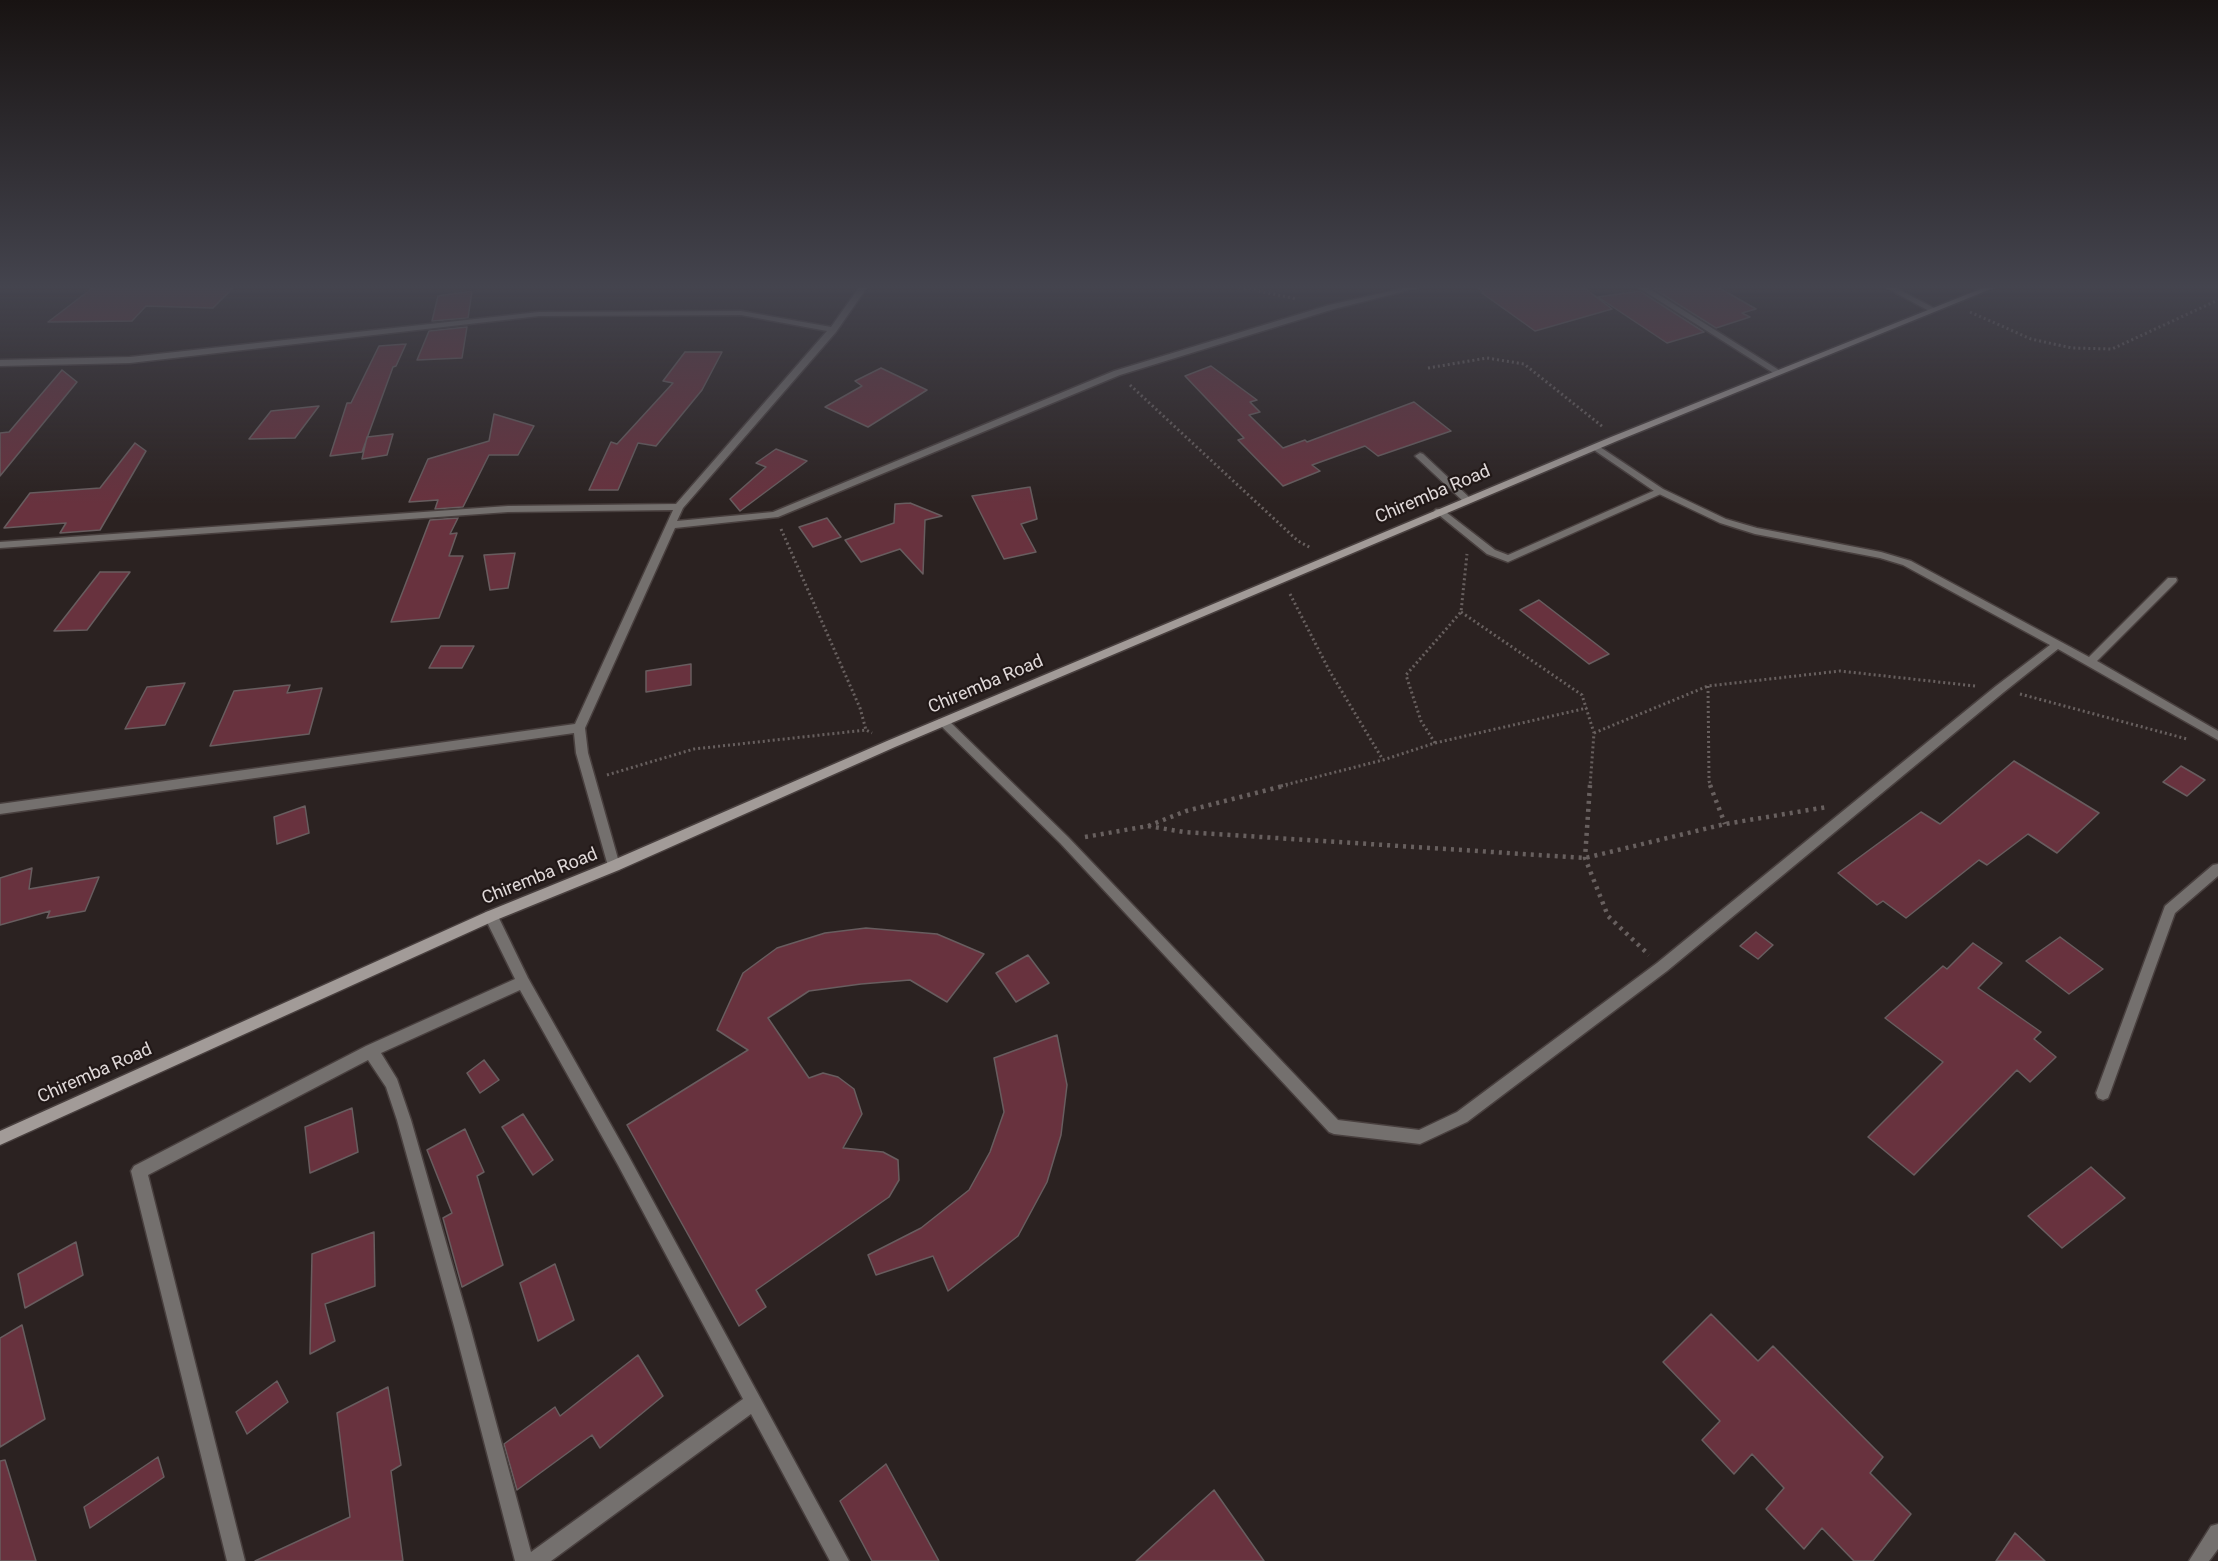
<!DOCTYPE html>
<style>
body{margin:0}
canvas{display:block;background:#2b2221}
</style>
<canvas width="2218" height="1561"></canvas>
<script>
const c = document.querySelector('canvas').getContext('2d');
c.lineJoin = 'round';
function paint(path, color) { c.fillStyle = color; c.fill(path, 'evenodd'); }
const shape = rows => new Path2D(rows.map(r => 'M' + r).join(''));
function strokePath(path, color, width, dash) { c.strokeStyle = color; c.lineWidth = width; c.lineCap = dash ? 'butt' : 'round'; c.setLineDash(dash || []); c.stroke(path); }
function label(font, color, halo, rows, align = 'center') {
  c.font = font + ' Roboto,sans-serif'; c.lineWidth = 4.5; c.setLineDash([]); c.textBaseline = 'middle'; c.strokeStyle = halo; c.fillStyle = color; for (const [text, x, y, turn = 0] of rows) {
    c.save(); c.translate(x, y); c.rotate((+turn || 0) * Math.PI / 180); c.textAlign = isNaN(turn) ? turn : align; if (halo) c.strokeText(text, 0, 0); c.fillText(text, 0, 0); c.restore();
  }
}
const building = shape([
 [95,286,235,286,213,308,146,306,132,321,48,322,95,286],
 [1476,286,1582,286,1612,309,1535,331,1482,293,1484,293,1476,286],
 [1676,286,1716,286,1756,309,1742,313,1750,317,1716,328,1654,289,1676,286],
 [472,291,468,318,432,321,438,296,472,291],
 [1640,291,1704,332,1667,343,1598,297,1640,291],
 [467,327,462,358,417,360,429,331,467,327],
 [406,344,396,366,393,367,362,452,330,456,347,403,351,403,379,346,406,344],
 [685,352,722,352,702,390,656,446,638,443,618,490,589,490,611,442,617,444,673,383,663,381,685,352],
 [1211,366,1257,400,1250,402,1260,412,1249,415,1283,448,1305,440,1307,442,1414,402,1451,431,1378,456,1365,446,1312,465,1320,471,1283,486,1238,440,1244,438,1185,376,1211,366],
 [881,368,927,390,868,427,825,407,862,386,855,381,881,368],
 [62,370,77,382,0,476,0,433,9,432,62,370],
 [319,406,295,438,249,439,271,411,319,406],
 [494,414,534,426,518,455,489,455,463,507,435,509,438,500,409,502,428,459,489,441,494,414],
 [393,434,387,455,362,459,367,437,393,434],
 [135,443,146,451,100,530,60,533,66,523,4,528,30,493,100,488,135,443],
 [776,449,807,461,740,511,730,499,766,467,756,463,776,449],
 [1030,487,1037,519,1021,524,1036,552,1004,559,972,496,1030,487],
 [910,503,942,516,925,520,923,574,900,549,861,562,845,540,894,523,895,504,910,503],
 [458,518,450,534,457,533,449,556,463,556,439,618,391,622,430,520,458,518],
 [827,518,841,537,813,547,799,527,827,518],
 [515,553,508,588,490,590,484,555,515,553],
 [100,572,130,572,87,630,54,631,100,572],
 [1539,600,1609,654,1589,664,1520,610,1539,600],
 [441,646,474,646,462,668,429,668,441,646],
 [691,664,691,685,646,692,646,671,691,664],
 [185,683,165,725,125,729,147,687,185,683],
 [290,685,287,693,322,688,309,734,210,746,234,691,290,685],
 [2014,761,2099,813,2057,853,2028,834,1987,865,1979,860,1906,918,1883,901,1877,905,1838,873,1921,812,1940,824,2014,761],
 [2181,766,2205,780,2187,796,2163,782,2181,766],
 [305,806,309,833,277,844,274,817,305,806],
 [32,868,29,889,99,877,85,911,47,918,50,911,0,925,0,878,32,868],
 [866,928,937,934,984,954,947,1002,910,980,861,984,809,991,768,1018,809,1078,823,1073,838,1077,854,1089,862,1114,843,1148,883,1152,898,1160,899,1180,889,1197,756,1290,766,1307,739,1326,627,1125,748,1050,717,1030,743,973,777,948,825,933,866,928],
 [1756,932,1773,945,1758,959,1740,946,1756,932],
 [2060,937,2103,969,2069,994,2026,961,2060,937],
 [1973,943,2002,963,1978,988,2041,1032,2034,1039,2056,1057,2030,1082,2017,1070,1914,1175,1868,1137,1943,1062,1885,1018,1943,966,1947,969,1973,943],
 [1028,955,1049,983,1016,1002,996,973,1028,955],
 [1057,1035,1067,1085,1061,1135,1047,1182,1018,1236,948,1291,933,1256,876,1275,868,1255,921,1228,969,1190,990,1152,1004,1112,994,1058,1057,1035],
 [484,1060,499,1080,480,1093,467,1073,484,1060],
 [352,1108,358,1152,310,1173,305,1127,352,1108],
 [523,1114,553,1160,533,1175,502,1127,523,1114],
 [465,1129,484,1172,477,1176,503,1265,462,1287,443,1218,452,1213,427,1150,465,1129],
 [2091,1167,2125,1198,2062,1248,2028,1216,2091,1167],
 [374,1232,375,1286,325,1304,335,1341,310,1354,312,1254,374,1232],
 [76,1242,83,1275,25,1308,18,1274,76,1242],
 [555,1264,574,1320,538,1341,520,1283,555,1264],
 [1711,1314,1758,1361,1773,1346,1883,1457,1870,1473,1911,1514,1873,1561,1854,1561,1822,1528,1804,1549,1766,1509,1784,1488,1752,1454,1734,1474,1702,1440,1720,1421,1663,1362,1711,1314],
 [22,1325,45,1419,0,1447,0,1338,22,1325],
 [638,1355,663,1396,600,1448,592,1435,517,1490,504,1444,555,1407,560,1416,638,1355],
 [277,1381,288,1402,247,1434,236,1412,277,1381],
 [388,1387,401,1465,391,1471,403,1561,255,1561,350,1517,337,1413,388,1387],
 [158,1457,164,1477,90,1528,84,1507,158,1457],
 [5,1460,36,1561,0,1561,0,1461,5,1460],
 [886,1464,939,1561,872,1561,840,1501,886,1464],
 [1214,1490,1264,1561,1136,1561,1214,1490],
 [2015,1533,2045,1561,1996,1561,2015,1533]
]);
paint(building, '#68323e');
strokePath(building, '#685d5f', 1.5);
const lane = shape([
 [1420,453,1423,454,1470,498,1470,502,1464,502,1417,458,1415,456,1420,453],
 [1660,488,1665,491,1663,493,1508,562,1487,554,1434,511,1436,509,1442,509,1495,550,1508,555,1660,488]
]);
const street = shape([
 [860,286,868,286,836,332,683,508,677,521,773,512,1114,371,1329,305,1413,286,1425,286,1334,309,1120,375,778,517,675,528,585,728,588,753,620,866,619,870,609,870,608,866,576,753,574,733,0,814,0,804,575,724,673,510,508,512,0,548,0,542,508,506,676,504,827,331,741,315,539,316,130,363,0,366,0,360,130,357,539,312,741,311,831,327,860,286],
 [1636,286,1645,286,1782,372,1775,374,1636,286],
 [1883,286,1892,286,1938,310,1931,312,1883,286],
 [1597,445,1663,489,1726,519,1757,528,1881,552,1911,561,2089,657,2168,578,2176,578,2177,580,2176,582,2097,661,2218,731,2218,740,2058,649,2004,692,1667,971,1467,1122,1420,1144,1334,1134,1329,1132,1060,843,937,722,939,719,947,719,1068,837,1338,1120,1419,1130,1457,1112,1657,963,1996,686,2050,645,1903,565,1880,558,1755,534,1720,523,1657,493,1594,450,1592,448,1597,445],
 [2218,864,2218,876,2175,913,2110,1093,2108,1098,2103,1100,2098,1098,2096,1093,2165,906,2213,865,2218,864],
 [491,911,496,912,528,978,628,1155,849,1561,830,1561,751,1414,551,1561,515,1561,454,1326,397,1120,386,1087,368,1060,148,1175,245,1561,227,1561,131,1171,134,1166,366,1046,515,979,484,916,486,912,491,911],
 [520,990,618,1165,743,1399,531,1552,470,1326,411,1120,397,1079,381,1053,520,990],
 [2218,1524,2218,1549,2209,1561,2189,1561,2211,1526,2218,1524]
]);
const secondary = shape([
 [1988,286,1998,286,1617,441,895,747,619,870,496,920,0,1145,0,1131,486,912,609,862,887,741,1611,437,1988,286]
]);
strokePath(lane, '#483f3e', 3);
strokePath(street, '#483f3e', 3);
strokePath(secondary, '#483f3e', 3);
strokePath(shape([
 [1234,286,1297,299],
 [2212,286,2218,288],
 [1970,312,2031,339,2072,348,2112,349,2218,300],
 [1428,368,1487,358,1524,364,1603,427],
 [1130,385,1298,541,1311,548],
 [781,529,860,708,866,730],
 [1290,594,1329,670,1383,760],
 [1461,612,1582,695,1594,733,1590,786],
 [1708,686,1709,781,1711,786],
 [2020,694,2187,739],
 [1594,733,1708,686,1840,671,1975,686],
 [1435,743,1421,721,1406,675,1461,612,1467,554],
 [607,775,694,749,866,730,872,733],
 [1281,786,1383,760,1435,743,1587,708]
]), '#68605f', 3, [2, 3]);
strokePath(shape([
 [1590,785,1585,858,1608,916,1649,955],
 [1710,785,1725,824],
 [1148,826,1184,832,1585,858,1725,824,1827,807],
 [1085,837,1148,826,1186,811,1287,785]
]), '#68605f', 4.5, [3, 5]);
paint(lane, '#74706e');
paint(street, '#74706e');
paint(secondary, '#a29b98');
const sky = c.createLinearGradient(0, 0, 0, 504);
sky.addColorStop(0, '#181312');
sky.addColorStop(0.57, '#44444e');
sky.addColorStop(1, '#44444e00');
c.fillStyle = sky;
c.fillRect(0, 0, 2218, 504);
label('18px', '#e0d9d9', '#211817', [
 ["Chiremba Road",1433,495,-23],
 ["Chiremba Road",986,685,-23],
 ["Chiremba Road",540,877,-22],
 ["Chiremba Road",95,1074,-24]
]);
</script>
